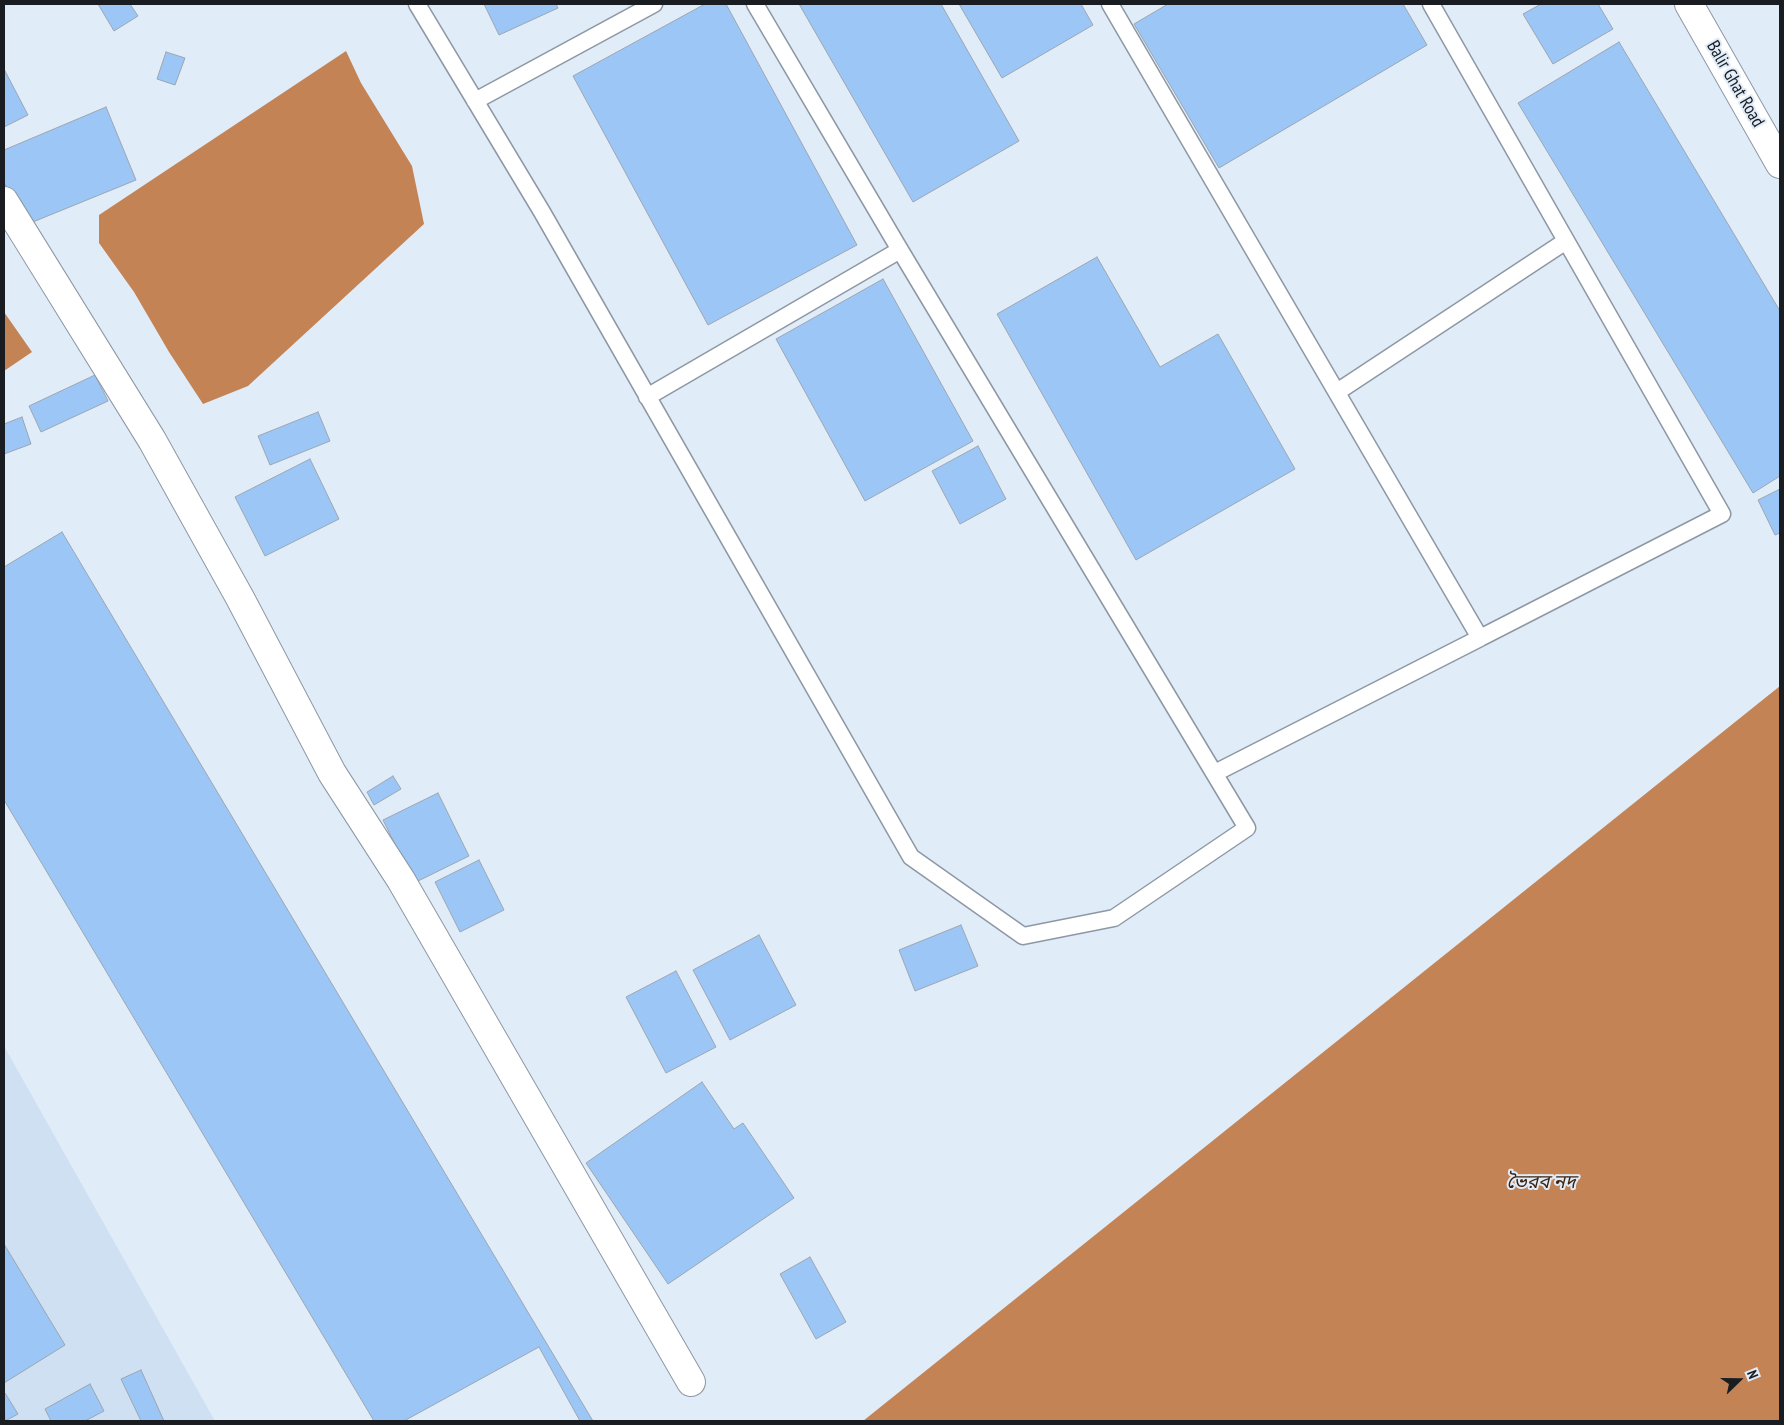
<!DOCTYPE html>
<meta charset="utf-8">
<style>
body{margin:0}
#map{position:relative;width:1784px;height:1425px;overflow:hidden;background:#e1ecf9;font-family:"PT Sans Narrow",sans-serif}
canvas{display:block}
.frame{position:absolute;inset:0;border:5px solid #191d22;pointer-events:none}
.north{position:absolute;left:1714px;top:1355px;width:50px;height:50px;-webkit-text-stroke:4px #e1ecf9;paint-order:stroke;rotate:68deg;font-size:14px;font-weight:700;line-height:20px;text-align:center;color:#191d22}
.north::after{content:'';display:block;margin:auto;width:18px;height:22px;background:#191d22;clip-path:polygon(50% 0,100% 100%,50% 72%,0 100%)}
</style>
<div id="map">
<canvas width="1784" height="1425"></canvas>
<div class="frame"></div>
<div class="north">N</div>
</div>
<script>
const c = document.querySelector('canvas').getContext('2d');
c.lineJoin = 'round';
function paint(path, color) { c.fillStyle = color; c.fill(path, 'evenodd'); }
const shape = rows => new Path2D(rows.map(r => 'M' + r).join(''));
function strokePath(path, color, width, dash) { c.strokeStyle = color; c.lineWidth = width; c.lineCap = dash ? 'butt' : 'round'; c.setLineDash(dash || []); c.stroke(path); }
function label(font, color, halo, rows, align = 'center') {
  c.font = font + ' "PT Sans Narrow","Noto Sans Bengali",sans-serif'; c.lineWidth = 4; c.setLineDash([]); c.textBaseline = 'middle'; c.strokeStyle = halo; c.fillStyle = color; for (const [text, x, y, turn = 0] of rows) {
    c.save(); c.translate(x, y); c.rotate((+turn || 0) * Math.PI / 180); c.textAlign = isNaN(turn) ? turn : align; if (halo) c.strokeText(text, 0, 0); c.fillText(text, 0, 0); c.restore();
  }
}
paint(shape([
 [4,1046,215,1421,4,1421]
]), '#d0e0f3');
paint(shape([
 [346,51,361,83,412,166,424,224,248,386,203,404,169,352,134,292,99,243,99,215],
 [4,312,32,352,4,371],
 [1780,686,1780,1421,863,1421]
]), '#c48355');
const building = shape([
 [98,4,130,4,138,16,114,31,98,4],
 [484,4,556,4,558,8,499,35,484,4],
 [705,4,726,4,857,245,708,325,573,76,705,4],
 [799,4,941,4,1019,141,913,202,799,4],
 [959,4,1081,4,1093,25,1002,78,959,4],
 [1168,4,1403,4,1427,45,1219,168,1134,24,1168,4],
 [1541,4,1598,4,1613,29,1553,64,1523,14,1541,4],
 [1619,42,1780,311,1780,476,1753,493,1518,103,1619,42],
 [166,52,185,58,175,85,157,79,166,52],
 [4,69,28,115,4,127,4,69],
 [106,107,136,180,23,226,4,182,4,150,106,107],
 [1097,257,1160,367,1218,334,1295,469,1136,560,997,314,1097,257],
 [883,279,973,441,865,501,776,339,883,279],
 [95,375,108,401,41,432,29,406,95,375],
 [318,412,330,441,270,465,258,436,318,412],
 [22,417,31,444,4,454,4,424,22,417],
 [978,446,1006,499,960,524,932,471,978,446],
 [310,459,339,519,265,556,235,497,310,459],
 [1780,489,1780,533,1775,535,1758,500,1780,489],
 [62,532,593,1421,374,1421,4,800,4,567,62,532],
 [393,776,401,789,374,805,367,792,393,776],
 [438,793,469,856,414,883,383,820,438,793],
 [479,860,504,910,460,932,435,882,479,860],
 [961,925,978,966,915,991,899,950,961,925],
 [759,935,796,1005,730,1040,693,970,759,935],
 [676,971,716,1047,666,1073,626,997,676,971],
 [702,1082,734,1129,743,1123,794,1198,668,1284,586,1163,702,1082],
 [4,1244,65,1345,4,1383,4,1244],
 [810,1257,846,1322,816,1339,780,1274,810,1257],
 [539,1347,580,1421,404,1421,539,1347],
 [141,1370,164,1421,141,1421,121,1379,141,1370],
 [90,1384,104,1411,85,1421,51,1421,45,1409,90,1384],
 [4,1393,5,1393,18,1414,5,1421,4,1393]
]);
paint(building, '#9bc6f5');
strokePath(building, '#9ca6b2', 1);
const lane = shape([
 [417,4,542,212,911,857,1023,936,1114,918,1247,828,900,250,755,4],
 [1110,4,1480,638,1215,773],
 [1431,4,1722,514,1480,638],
 [475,101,654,4],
 [1337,392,1566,241],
 [647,397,900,250]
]);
const street = shape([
 [4,201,152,440,240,598,332,773,401,880,691,1382]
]);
const secondary = shape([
 [1689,4,1780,164]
]);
strokePath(lane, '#8d98a4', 19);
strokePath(street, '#8d98a4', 30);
strokePath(secondary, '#8d98a4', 30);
strokePath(lane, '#fff', 16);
strokePath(street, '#fff', 28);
strokePath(secondary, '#fff', 28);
label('18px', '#191d22', '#e1ecf9', [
 ["Balir Ghat Road",1735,84,60]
]);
label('italic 19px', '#3d220d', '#e1ecf9', [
 ["ভৈরব নদ",1541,1183]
]);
</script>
